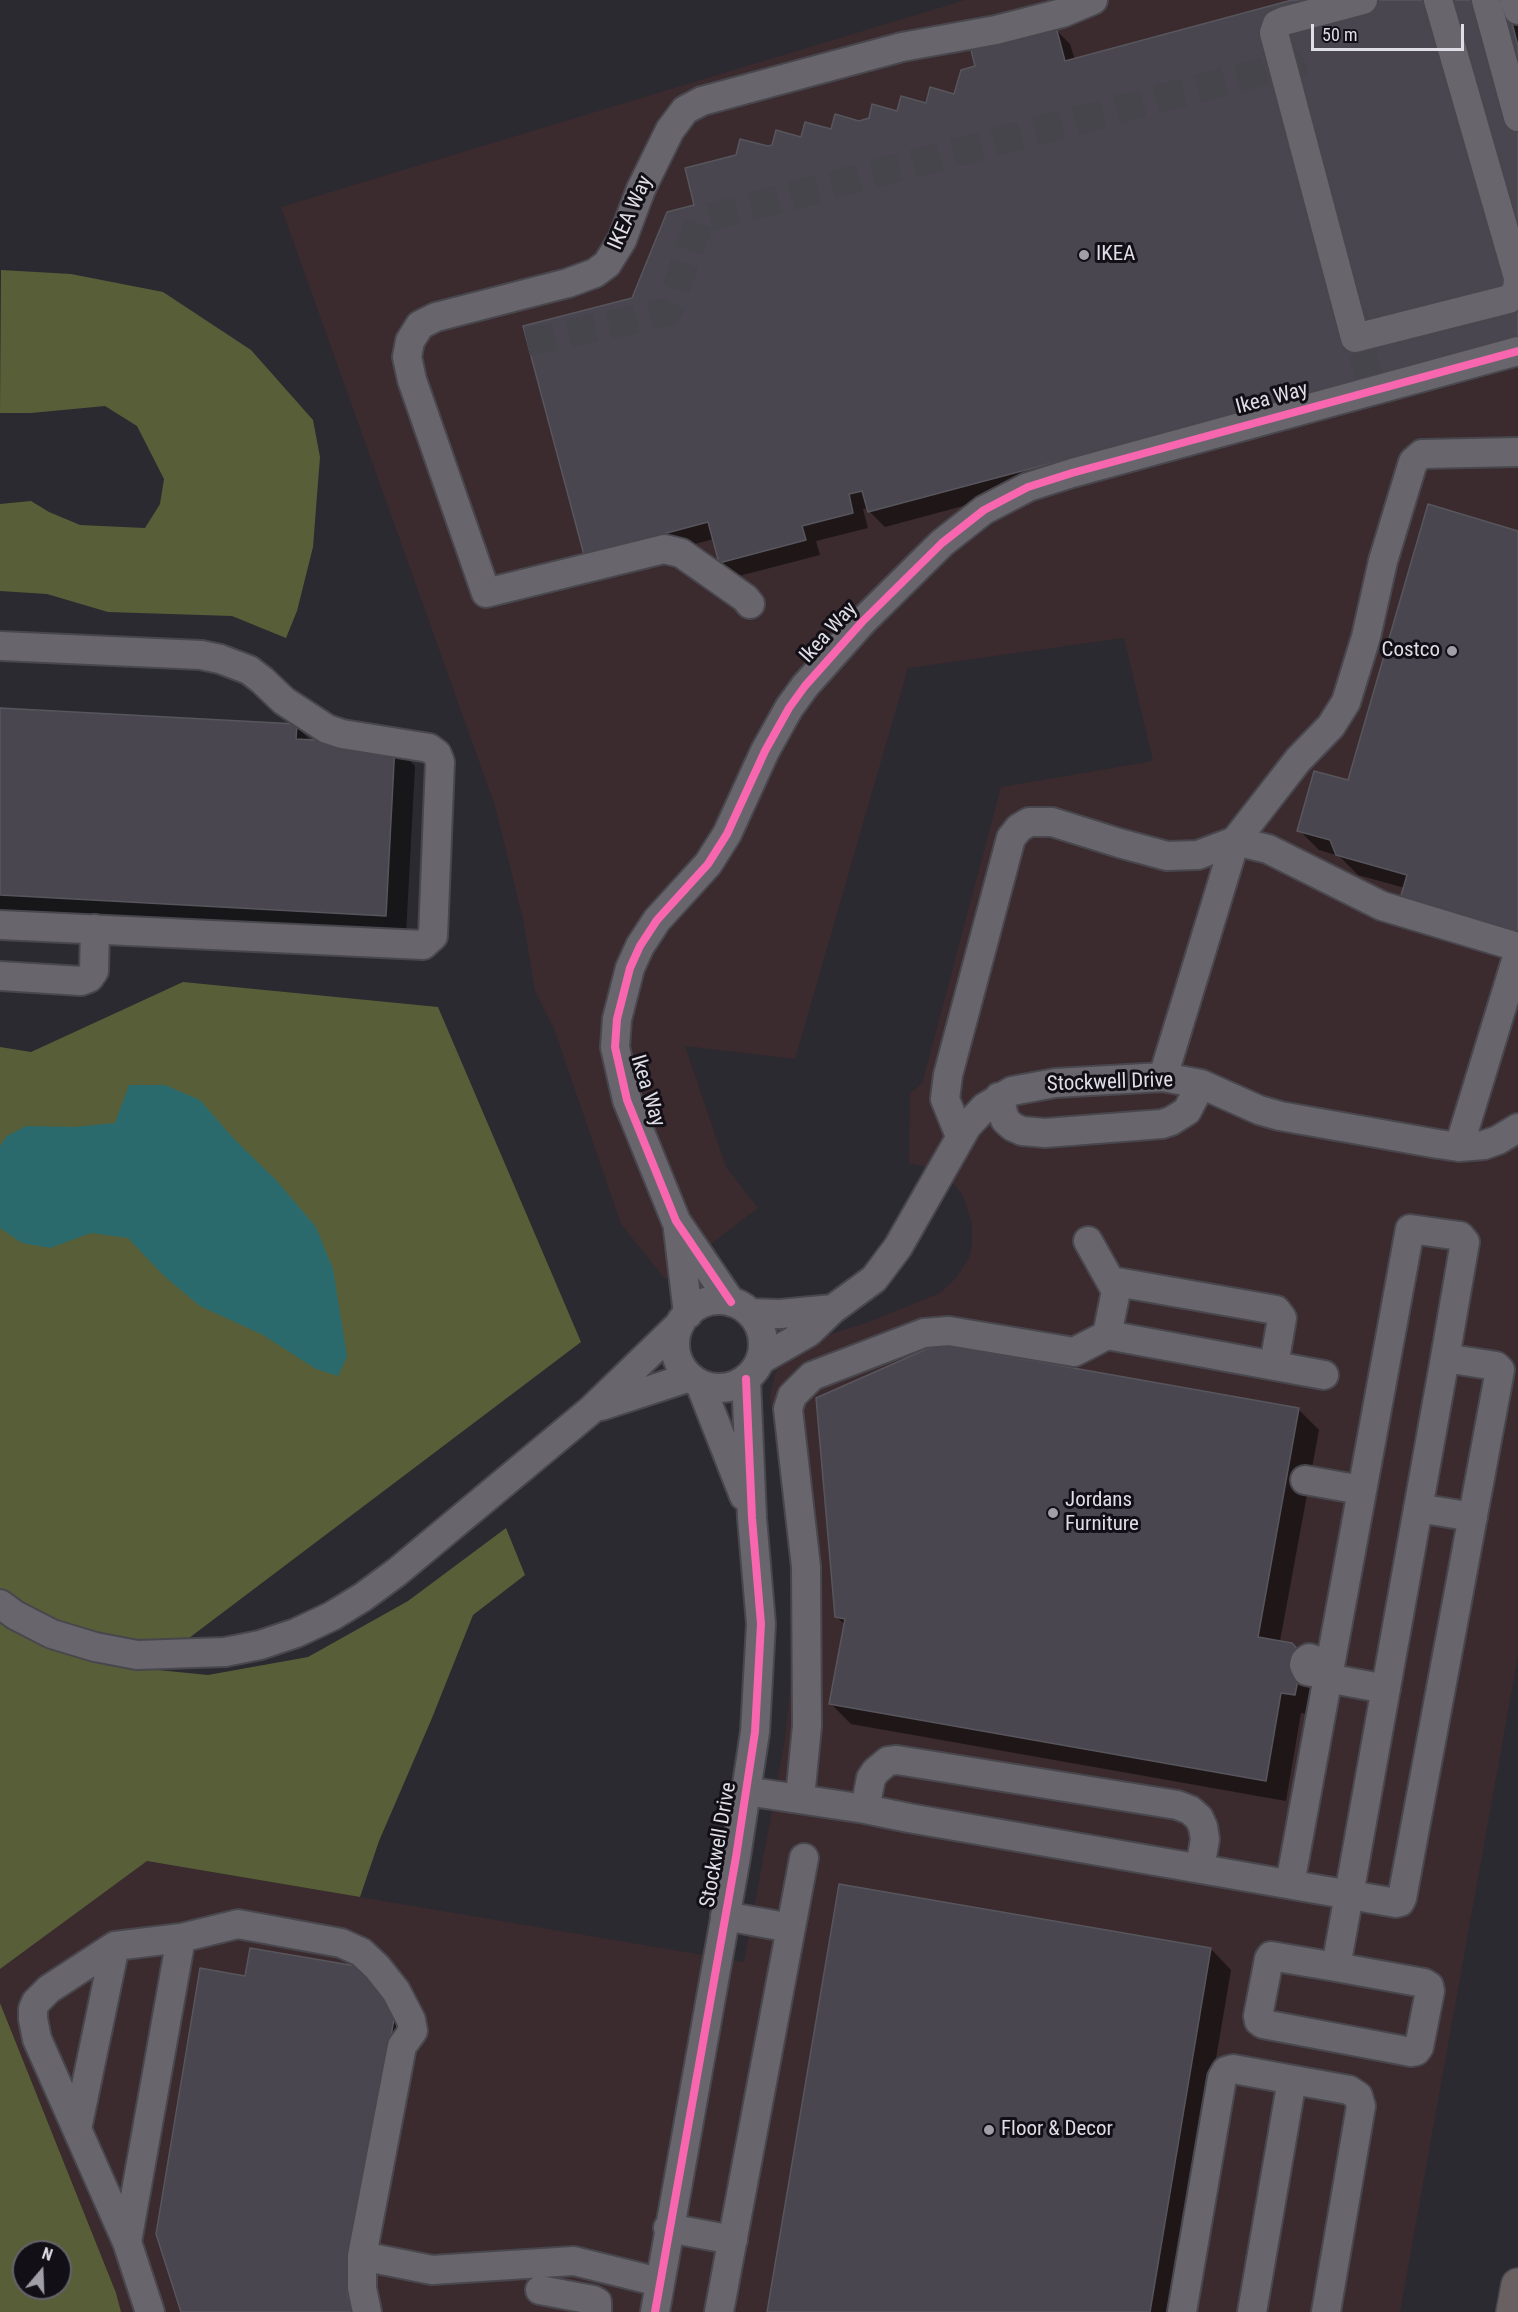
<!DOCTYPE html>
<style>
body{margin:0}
#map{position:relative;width:1518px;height:2312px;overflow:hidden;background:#2b2a30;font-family:"Roboto Condensed",sans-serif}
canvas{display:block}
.north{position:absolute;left:12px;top:2240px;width:60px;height:60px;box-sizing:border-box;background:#121016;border:2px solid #64626a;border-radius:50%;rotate:19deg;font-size:16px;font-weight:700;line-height:24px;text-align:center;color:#dfdee7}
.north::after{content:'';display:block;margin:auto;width:21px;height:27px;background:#a09fa7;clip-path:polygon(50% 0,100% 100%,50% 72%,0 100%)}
.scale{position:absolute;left:1311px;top:24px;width:153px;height:27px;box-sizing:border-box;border:3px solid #dfdee7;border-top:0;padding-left:8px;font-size:18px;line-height:21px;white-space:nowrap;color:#dfdee7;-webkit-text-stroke:4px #121016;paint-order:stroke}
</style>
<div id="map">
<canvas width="1518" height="2312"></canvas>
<div class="north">N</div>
<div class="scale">50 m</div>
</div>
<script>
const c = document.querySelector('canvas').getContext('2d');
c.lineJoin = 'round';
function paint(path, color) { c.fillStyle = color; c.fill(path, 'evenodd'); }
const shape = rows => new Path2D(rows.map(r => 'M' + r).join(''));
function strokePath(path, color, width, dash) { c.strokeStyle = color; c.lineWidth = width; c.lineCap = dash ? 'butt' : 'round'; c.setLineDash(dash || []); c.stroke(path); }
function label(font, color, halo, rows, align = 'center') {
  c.font = font + ' "Roboto Condensed",sans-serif'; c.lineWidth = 6; c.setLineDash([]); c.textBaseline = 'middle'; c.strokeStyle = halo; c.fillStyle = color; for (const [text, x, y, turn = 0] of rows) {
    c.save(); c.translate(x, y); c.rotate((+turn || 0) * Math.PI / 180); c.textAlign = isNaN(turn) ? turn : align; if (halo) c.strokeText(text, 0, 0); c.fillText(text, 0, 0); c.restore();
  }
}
paint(shape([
 [965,0,1518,0,1518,1656,1400,2312,121,2312,0,2003,0,1969,147,1861,744,1962,785,1739,793,1659,794,1579,781,1460,770,1397,775,1374,781,1364,808,1341,866,1323,940,1293,957,1277,969,1257,972,1246,972,1223,963,1196,955,1185,939,1172,926,1167,909,1163,910,1093,922,1084,1001,787,1153,761,1124,638,908,668,795,1059,685,1046,726,1167,758,1208,665,1279,621,1224,554,1029,535,991,523,919,495,806,281,207]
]), '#3b2a2e');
paint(shape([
 [1,270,71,274,163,292,251,350,313,420,320,457,313,547,297,611,286,638,232,616,108,612,47,594,0,591,0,504,31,501,49,512,80,525,145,528,160,504,164,479,137,426,105,406,31,413,0,413],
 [183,982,438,1007,581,1342,148,1669,208,1675,308,1657,408,1601,506,1528,525,1575,473,1615,432,1718,379,1841,360,1897,147,1861,0,1969,0,1047,31,1052],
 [0,2003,116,2293,121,2312,0,2312],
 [24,2252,60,2252,60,2288,24,2288]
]), '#585f38');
paint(shape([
 [129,1085,165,1085,200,1100,234,1139,276,1180,316,1227,333,1269,347,1356,338,1376,316,1369,263,1335,200,1306,164,1276,128,1238,91,1233,50,1248,22,1243,0,1228,0,1146,7,1136,26,1126,74,1127,115,1123]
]), '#2a6a6d');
paint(shape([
 [1297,0,1518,9,1518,357,885,527,870,512,868,508,863,509,868,528,816,541,820,555,735,577,720,562,714,539,600,569,633,299,696,206,737,156,955,96,977,67,1055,29,1070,44,1075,60],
 [1518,532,1405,888,1358,875,1339,856,1319,850,1299,830,1349,782],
 [0,710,296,726,312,742,395,746,415,766,406,935,0,913],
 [1298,1409,1319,1430,1280,1641,1320,1674,1315,1715,1301,1713,1286,1801,851,1724,831,1704,845,1625,837,1617],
 [1211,1949,1231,1970,1173,2312,768,2312],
 [361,1968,415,2029,367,2312,183,2312,246,1977]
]), '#0007');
const building = shape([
 [1292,0,1506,0,1518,46,1518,339,868,512,862,491,849,494,853,513,802,526,806,540,719,563,708,522,584,555,523,326,632,298,667,212,694,205,685,168,736,155,740,139,768,146,772,145,776,130,801,137,805,122,831,129,835,114,859,121,869,118,872,104,897,111,901,96,926,103,930,87,954,94,961,70,975,66,971,50,1056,27,1065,61,1292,0],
 [1428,504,1518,531,1518,933,1400,899,1407,875,1336,855,1330,840,1297,831,1314,771,1348,780,1428,504],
 [0,708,297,724,296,739,395,744,386,916,0,895,0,708],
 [938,1344,1299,1408,1258,1637,1292,1643,1300,1652,1302,1659,1295,1695,1281,1693,1266,1781,829,1704,845,1619,835,1617,816,1398,938,1344],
 [839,1884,1211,1948,1150,2312,767,2312,839,1884],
 [250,1948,362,1967,396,2007,347,2294,352,2312,181,2312,156,2234,200,1968,245,1976,250,1948]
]);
paint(building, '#494650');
strokePath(building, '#57565c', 1.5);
strokePath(shape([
 [1353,312,1369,378],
 [527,342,668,312,700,220,1291,64,1294,78]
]), '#46454b', 28, [28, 14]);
const minor = shape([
 [1363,0,1284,21,1277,24,1274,33,1355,338,1509,299,1517,291,1518,278,1438,0],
 [1486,0,1518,117],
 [1515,0,1518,10],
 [750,604,745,598,681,553,664,549,486,593,412,380,407,357,410,341,420,325,436,317,568,283,595,273,607,264,622,240,641,189,670,130,685,110,702,101,902,47,996,30,1062,13,1093,0],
 [0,646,201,655,220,659,249,670,262,680,284,701,327,729,342,734,429,748,437,754,440,762,433,936,423,945,0,925],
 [0,976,81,981,89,978,94,971,95,929],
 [1163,1077,1235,841,1298,760,1331,726,1346,702,1366,637,1383,561,1413,462,1422,454,1518,452],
 [999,1097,1005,1120,1013,1127,1022,1131,1045,1133,1162,1124,1171,1121,1187,1111,1201,1084],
 [960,1136,945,1099,948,1075,1011,838,1019,828,1029,822,1052,822,1119,843,1167,856,1198,855,1235,841,1268,849,1382,906,1518,947],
 [1459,1147,1518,954],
 [678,1229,688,1314],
 [1088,1241,1116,1291,1107,1335,1324,1375],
 [1111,1281,1276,1310,1282,1318,1274,1365],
 '675 1344a44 44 0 1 1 88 0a44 44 0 1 1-88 0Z',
 [731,1302,676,1221,627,1100,615,1047,617,1019,630,968,640,946,657,920,708,864,727,834,765,751,789,708,805,686,862,622,942,543,984,510,1028,487,1072,473,1518,351],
 [750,1313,780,1314,833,1309],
 [760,1360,809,1332,833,1309,874,1279,898,1247,967,1126,985,1107,1012,1091,1055,1083,1163,1077,1201,1084,1259,1110,1280,1116,1438,1144,1459,1147,1484,1145,1498,1140,1518,1128],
 [700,1384,744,1496],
 [601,1406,690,1377],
 [1305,1480,1361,1490],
 [1418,1508,1473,1517],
 [0,1604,15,1615,52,1634,95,1647,137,1655,225,1652,260,1645,296,1633,332,1616,363,1597,397,1572,591,1410,680,1324],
 [1316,1670,1318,1666,1315,1660,1309,1658,1305,1661,1304,1665,1307,1671,1312,1672,1316,1670,1327,1678,1386,1689],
 [746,1791,865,1809,909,1818,1396,1903,1400,1902,1402,1898,1500,1370,1496,1366,1445,1358,1465,1242,1460,1236,1410,1229,1290,1884],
 [800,1798,807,1726,806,1567,788,1409,792,1396,812,1376,924,1333,949,1331,1074,1352,1107,1335],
 [865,1809,871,1778,876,1771,888,1761,897,1760,1177,1805,1190,1810,1199,1818,1203,1827,1205,1839,1200,1868],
 [725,1916,791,1928],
 [1336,1967,1271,1956,1269,1959,1258,2016,1259,2021,1263,2024,1411,2052,1416,2051,1419,2047,1430,1991,1429,1986,1424,1983,1336,1967,1445,1358],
 [77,2129,115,1946],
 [668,2228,733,2240],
 [127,2242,37,2039,33,2019,33,2009,36,2002,49,1989,115,1946,181,1938],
 [540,2290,593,2300,597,2302,597,2312],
 [150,2312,127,2242,181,1938,238,1924,341,1943,361,1952,377,1967,396,1991,411,2020,413,2031,402,2046,362,2256],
 [367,2312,362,2288,362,2256,432,2270,574,2261,659,2282],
 [655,2312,736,1857,755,1732,761,1624,752,1518,746,1379],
 [719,2312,804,1858],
 [1182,2312,1222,2078,1226,2071,1233,2069,1349,2090,1358,2096,1361,2106,1326,2312],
 [1252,2312,1292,2080]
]);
const highway = shape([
 [1513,2312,1518,2285]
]);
strokePath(minor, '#48474d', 32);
strokePath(highway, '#48474d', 36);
strokePath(minor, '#68666c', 28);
strokePath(highway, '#686061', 33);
strokePath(shape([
 [731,1302,676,1221,627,1100,615,1047,617,1019,630,968,640,946,657,920,708,864,727,834,765,751,789,708,805,686,862,622,942,543,984,510,1028,487,1072,473,1518,351],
 [655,2312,736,1857,755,1732,761,1624,752,1518,746,1379]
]), '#f766af', 8);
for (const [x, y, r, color] of [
 [1084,255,6,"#a09fa7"],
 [1452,651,6,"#a09fa7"],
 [1053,1513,6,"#a09fa7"],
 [989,2130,6,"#a09fa7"]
]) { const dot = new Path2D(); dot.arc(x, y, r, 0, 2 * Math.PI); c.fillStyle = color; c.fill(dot); strokePath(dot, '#121016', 2); }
label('21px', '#dfdee7', '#121016', [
 ["IKEA Way",631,213,-66],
 ["Ikea Way",1272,399,-15],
 ["Ikea Way",829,633,-48],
 ["Stockwell Drive",1110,1083,-2],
 ["Ikea Way",647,1091,73],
 ["Stockwell Drive",719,1845,-80]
]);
label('21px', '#dfdee7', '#121016', [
 ["IKEA",1096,255],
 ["Costco",1440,651,"right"],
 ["Jordans",1065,1501],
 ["Furniture",1065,1525],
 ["Floor & Decor",1001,2130]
], 'left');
</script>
